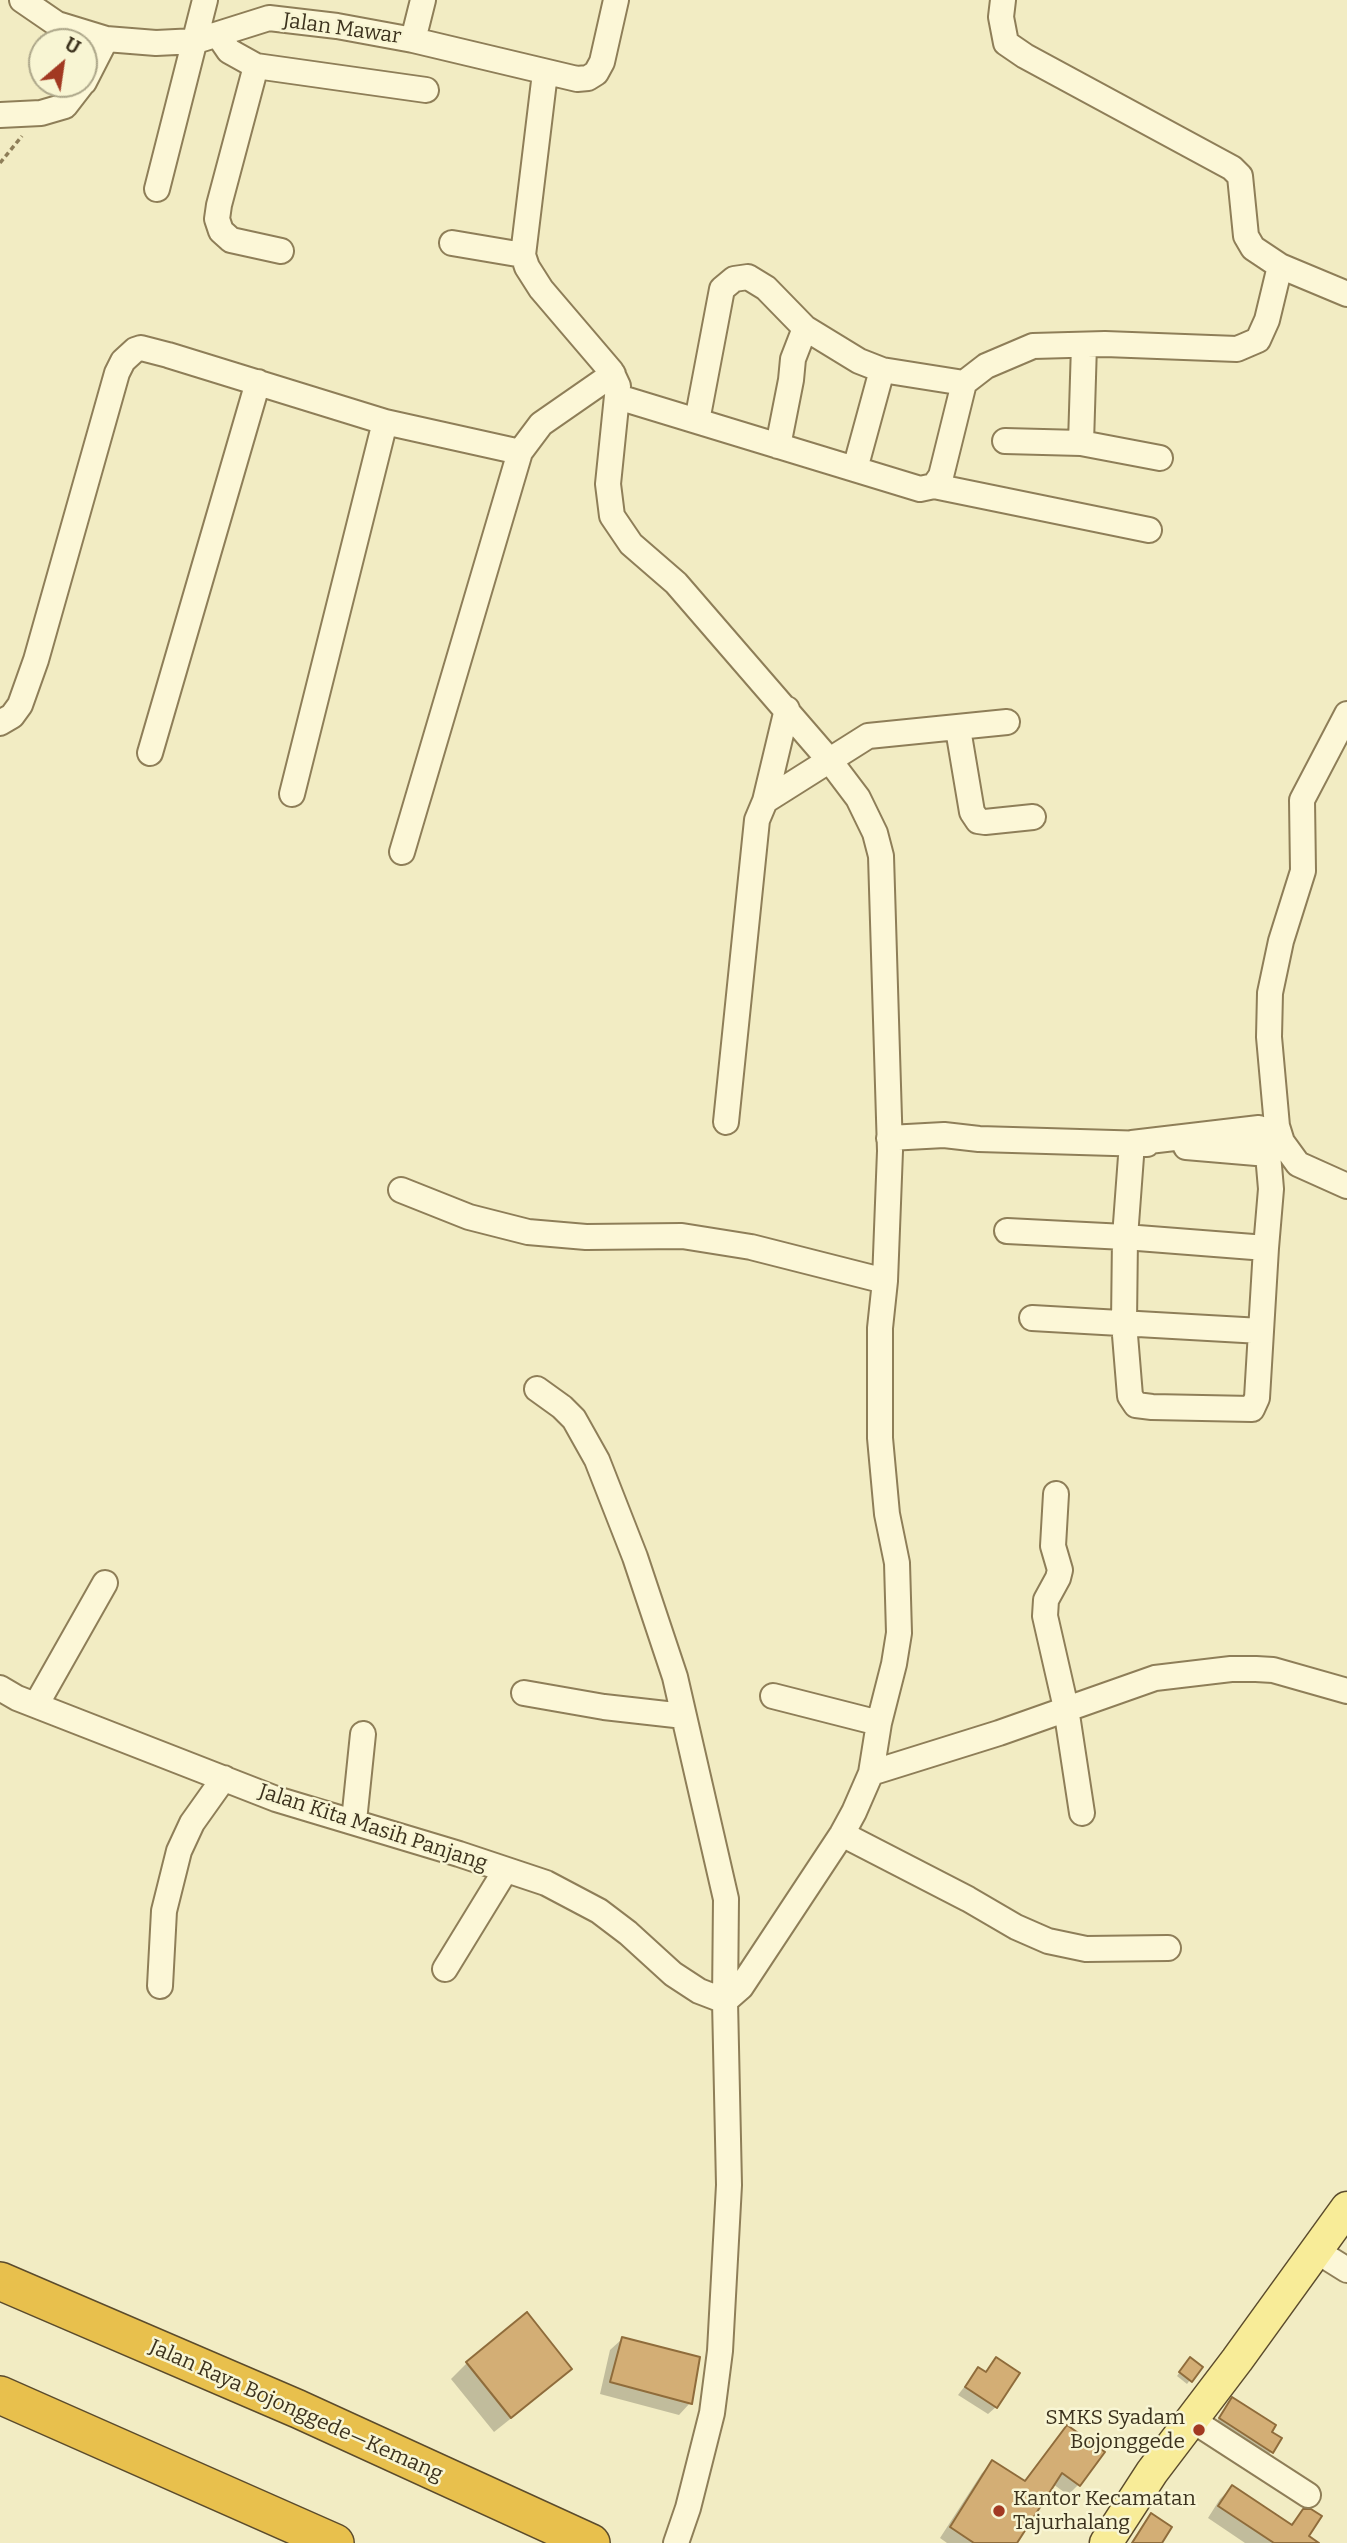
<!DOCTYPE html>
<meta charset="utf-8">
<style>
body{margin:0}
#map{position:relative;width:1347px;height:2543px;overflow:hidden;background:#f2ecc3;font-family:Bitter,serif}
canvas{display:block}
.north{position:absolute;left:28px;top:28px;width:70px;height:70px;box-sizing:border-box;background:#f8f5d3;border:2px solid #ada78a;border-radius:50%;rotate:29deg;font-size:19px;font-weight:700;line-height:28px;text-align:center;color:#3c321d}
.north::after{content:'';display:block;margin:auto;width:24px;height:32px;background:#a23922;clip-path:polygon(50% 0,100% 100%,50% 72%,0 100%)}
</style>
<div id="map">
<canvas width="1347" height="2543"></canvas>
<div class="north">U</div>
</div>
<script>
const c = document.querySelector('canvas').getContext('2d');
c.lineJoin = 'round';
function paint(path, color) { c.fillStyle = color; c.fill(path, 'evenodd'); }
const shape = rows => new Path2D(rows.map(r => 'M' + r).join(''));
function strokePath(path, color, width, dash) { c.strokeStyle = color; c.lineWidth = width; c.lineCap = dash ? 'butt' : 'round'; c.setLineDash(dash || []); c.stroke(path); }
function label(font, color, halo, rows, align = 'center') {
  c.font = font + ' Bitter,serif'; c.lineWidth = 5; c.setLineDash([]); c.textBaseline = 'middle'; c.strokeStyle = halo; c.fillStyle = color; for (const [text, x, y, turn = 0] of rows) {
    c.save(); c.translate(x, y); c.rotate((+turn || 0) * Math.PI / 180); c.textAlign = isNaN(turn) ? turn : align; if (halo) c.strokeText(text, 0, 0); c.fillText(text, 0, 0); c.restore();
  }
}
paint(shape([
 [527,2315,570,2368,554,2384,494,2432,451,2379,467,2363],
 [622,2339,690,2403,679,2415,600,2394,610,2350],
 [996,2360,996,2407,988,2414,958,2395,978,2369,984,2373],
 [1187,2362,1190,2380,1187,2384,1177,2376],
 [1233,2400,1269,2433,1271,2452,1264,2459,1213,2426],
 [1067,2427,1078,2485,1068,2495,1053,2484,1015,2543,947,2543,940,2538,982,2473,993,2462,1023,2482],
 [1232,2487,1289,2526,1304,2510,1303,2543,1245,2543,1208,2518,1220,2499],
 [1151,2515,1160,2543,1131,2543,1144,2523]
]), '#0003');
const building = shape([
 [527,2312,572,2369,511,2418,466,2362,527,2312],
 [622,2337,700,2357,692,2404,610,2382,622,2337],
 [996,2357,1020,2373,997,2408,965,2387,978,2367,986,2372,996,2357],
 [1190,2357,1203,2367,1192,2382,1179,2372,1190,2357],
 [1232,2397,1276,2425,1272,2432,1282,2438,1273,2453,1219,2418,1232,2397],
 [1067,2425,1105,2452,1080,2486,1062,2473,1017,2543,974,2543,950,2527,992,2460,1025,2481,1067,2425],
 [1232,2485,1292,2525,1303,2509,1311,2509,1322,2516,1309,2536,1319,2543,1274,2543,1218,2506,1232,2485],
 [1151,2513,1172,2527,1162,2543,1132,2543,1151,2513]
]);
paint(building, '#d3ae75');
strokePath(building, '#8f6c3b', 2);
const minor = shape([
 [22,0,57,24,106,39,156,43,196,41,269,18,337,26,413,40,577,79,588,78,596,73,602,62,616,0],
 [1003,0,1001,17,1006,43,1025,56,1232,168,1240,176,1246,236,1253,248,1280,266,1347,294],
 [218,35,229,51,256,66,426,90],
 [413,40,423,0],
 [256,66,219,205,217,219,221,231,231,240,281,251],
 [545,73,523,255,527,267,541,289,611,371,618,386,608,484,612,516,631,544,676,583,830,761,858,798,875,833,881,856,890,1151,885,1281,880,1328,880,1438,887,1514,897,1563,899,1633,894,1664,879,1723,871,1773],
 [84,82,106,39],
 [0,115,41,113,65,106,82,84],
 [157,189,205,0],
 [452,243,523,255],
 [1084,345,1081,443,1160,458],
 [618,397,920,489,934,486,941,476,964,383,986,366,1033,346,1105,344,1237,349,1258,340,1267,320,1280,266],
 [697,421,722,289,734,279,748,277,766,288,805,328,859,361,882,370,964,383],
 [1005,441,1081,443],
 [778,446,791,380,793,359,805,328],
 [855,469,882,370],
 [934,486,1149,530],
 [1347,714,1302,800,1303,871,1281,941,1270,993,1269,1037,1277,1126,1282,1142,1298,1164,1347,1186],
 [0,723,12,716,20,705,36,660,117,373,123,361,135,350,141,348,168,355,385,422,520,452],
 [958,729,972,812,978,821,985,822,1033,817],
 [150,753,258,382],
 [292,794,385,422],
 [765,801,787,709],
 [402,852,520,452,541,424,613,374],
 [726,1122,757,820,765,801,868,736,1007,722],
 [889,1138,944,1135,979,1139,1147,1144],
 [1186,1147,1268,1154],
 [401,1190,469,1217,528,1232,586,1237,682,1236,751,1247,885,1281],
 [1007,1231,1125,1237,1266,1248,1257,1398,1252,1409,1152,1407,1136,1405,1130,1396,1124,1323,1125,1237,1132,1143,1259,1128,1268,1154,1271,1189,1266,1248],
 [1032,1318,1261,1331],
 [1056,1494,1053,1546,1060,1570,1058,1578,1046,1600,1045,1616,1066,1708,1082,1813],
 [0,1688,17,1698,276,1799,459,1854,546,1883,599,1911,628,1933,673,1974,699,1991,725,2001,726,1899,675,1677,635,1557,597,1460,574,1419,562,1407,537,1389],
 [524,1693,604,1707,684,1716],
 [773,1696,879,1723],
 [36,1705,105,1583],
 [354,1821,363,1734],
 [842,1834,968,1899,1016,1927,1048,1941,1086,1949,1168,1948],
 [445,1969,505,1871],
 [160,1986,164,1911,179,1851,192,1823,224,1778],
 [1315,2250,1347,2270],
 [1192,2420,1308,2495],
 [676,2543,688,2508,712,2413,720,2351,729,2185,725,2001,741,1987,842,1834,854,1812,871,1773,999,1733,1155,1678,1231,1669,1256,1669,1273,1670,1347,1691]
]);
const major = shape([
 [1106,2543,1152,2472,1237,2360,1347,2208]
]);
const highway = shape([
 [0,2281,298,2409,591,2543],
 [0,2395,335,2543]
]);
strokePath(minor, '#8e7e58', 28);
strokePath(major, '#5b4b2c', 35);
strokePath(highway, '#5b4b2c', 40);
strokePath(shape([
 [0,163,22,136]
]), '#8e7e58', 3.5, [5, 3.5]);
strokePath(minor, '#fcf7d7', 24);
strokePath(major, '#f8ec98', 32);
strokePath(highway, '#e8c04d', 37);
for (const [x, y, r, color] of [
 [1199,2430,7,"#a23922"],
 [999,2511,7,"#a23922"]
]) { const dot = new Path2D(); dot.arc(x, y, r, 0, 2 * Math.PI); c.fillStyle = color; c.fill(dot); strokePath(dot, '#f8f5d3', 2.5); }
label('21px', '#3c321d', '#f8f5d3', [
 ["Jalan Mawar",342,29,8],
 ["Jalan Kita Masih Panjang",373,1828,18],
 ["Jalan Raya Bojonggede—Kemang",296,2411,24]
]);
label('21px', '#3c321d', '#f8f5d3', [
 ["SMKS Syadam",1185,2418],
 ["Bojonggede",1185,2442],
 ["Kantor Kecamatan",1013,2499,"left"],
 ["Tajurhalang",1013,2523,"left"]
], 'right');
</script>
